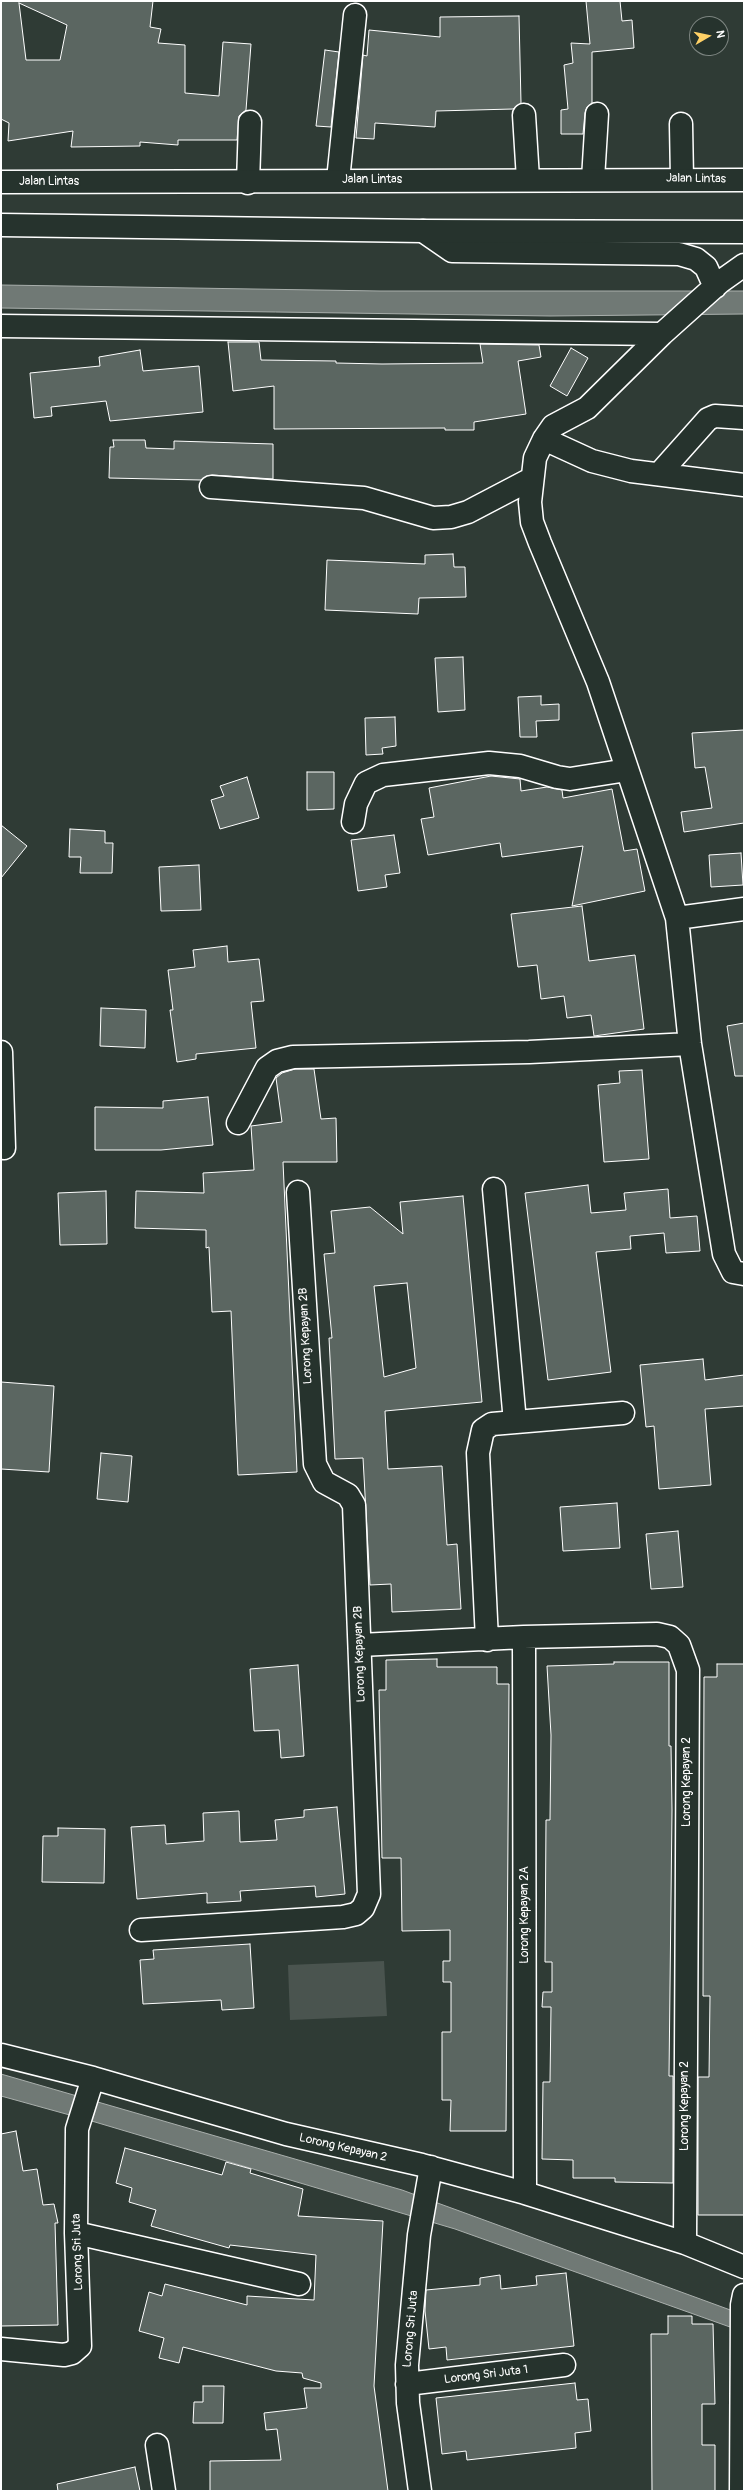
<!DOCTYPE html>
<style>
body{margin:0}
#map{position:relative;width:745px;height:2492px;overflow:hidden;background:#2f3b35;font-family:Pangolin,sans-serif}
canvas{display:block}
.frame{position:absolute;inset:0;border:2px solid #fff;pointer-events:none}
.north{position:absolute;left:689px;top:16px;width:40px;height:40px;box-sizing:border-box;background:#26332d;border:1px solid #7d8581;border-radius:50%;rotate:81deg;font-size:11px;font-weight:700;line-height:16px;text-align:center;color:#fff}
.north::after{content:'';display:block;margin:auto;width:14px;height:18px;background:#ffd166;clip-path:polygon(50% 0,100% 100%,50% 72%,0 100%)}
</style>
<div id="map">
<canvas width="745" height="2492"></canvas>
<div class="frame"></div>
<div class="north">N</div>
</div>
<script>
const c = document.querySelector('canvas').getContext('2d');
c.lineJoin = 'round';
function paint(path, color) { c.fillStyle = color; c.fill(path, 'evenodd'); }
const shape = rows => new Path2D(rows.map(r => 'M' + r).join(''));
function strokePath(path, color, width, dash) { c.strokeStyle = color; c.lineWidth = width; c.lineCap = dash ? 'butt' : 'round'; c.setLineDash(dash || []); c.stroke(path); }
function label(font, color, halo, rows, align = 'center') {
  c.font = font + ' Pangolin,sans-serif'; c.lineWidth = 3.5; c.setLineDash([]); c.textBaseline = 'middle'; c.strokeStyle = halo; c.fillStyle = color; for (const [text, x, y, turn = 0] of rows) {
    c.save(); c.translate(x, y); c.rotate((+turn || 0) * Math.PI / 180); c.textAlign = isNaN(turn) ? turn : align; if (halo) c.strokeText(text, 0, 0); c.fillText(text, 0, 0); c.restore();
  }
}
paint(shape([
 [384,1961,387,2016,290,2020,288,1965]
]), '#4a544f');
const water = shape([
 [1,285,380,291,744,291,744,314,550,316,1,308,1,285],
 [1,2074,402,2190,744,2315,744,2332,455,2229,95,2122,1,2096,1,2074]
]);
paint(water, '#707975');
strokePath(water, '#a9afac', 1);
const building = shape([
 [1,1,153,1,150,27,161,29,158,43,185,45,185,93,219,96,223,42,251,44,246,110,239,116,237,140,178,140,178,145,140,142,140,146,71,147,73,131,8,141,9,123,1,119,1,1],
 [19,3,67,25,60,60,26,60,19,3],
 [586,1,620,1,622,21,632,20,634,48,592,52,592,103,587,107,585,113,583,134,561,134,561,110,568,109,564,65,573,63,571,43,590,44,586,1],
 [519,16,521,103,513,109,436,111,435,127,375,123,374,139,356,138,363,55,367,56,369,30,440,37,440,17,519,16],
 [325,50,339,52,331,127,316,126,325,50],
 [228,342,259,342,261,360,336,361,336,363,382,364,483,363,480,344,539,345,541,357,518,361,526,414,474,422,474,430,445,430,445,428,274,429,274,386,233,391,228,342],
 [571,348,588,358,567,396,550,386,571,348],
 [140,350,143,371,199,366,203,412,110,421,106,401,51,407,52,416,34,418,30,373,100,366,99,357,140,350],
 [113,440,145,440,146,448,174,449,174,441,273,444,273,479,212,475,201,480,109,478,110,447,114,447,113,440],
 [453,554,454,567,465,567,466,597,419,598,418,614,325,610,327,560,425,564,425,555,453,554],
 [463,657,465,710,438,712,435,658,463,657],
 [541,696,541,705,559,704,559,720,536,721,537,737,520,737,518,697,541,696],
 [395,717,396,746,382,748,383,754,366,755,365,718,395,717],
 [744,730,744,823,684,832,681,812,712,808,705,767,695,768,692,733,744,730],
 [307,772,334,772,334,809,307,810,307,772],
 [491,776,520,779,521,791,547,787,562,790,563,798,612,789,624,851,637,849,645,891,572,906,583,846,502,857,500,843,428,855,421,819,434,817,429,788,491,776],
 [247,777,259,818,220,829,211,800,224,796,220,786,247,777],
 [1,825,27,846,1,878,1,825],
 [70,829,105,831,105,843,113,843,112,873,80,873,81,857,69,857,70,829],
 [394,835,400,873,385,875,387,887,358,891,351,840,394,835],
 [741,853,743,885,711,887,709,855,741,853],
 [199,865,201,910,161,911,159,867,199,865],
 [582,906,589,961,635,955,644,1029,594,1036,591,1015,567,1018,564,996,541,999,537,965,518,967,511,914,582,906],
 [227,946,228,962,259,959,264,1001,251,1002,256,1048,196,1054,196,1059,177,1062,170,1010,173,1010,168,970,195,967,193,950,227,946],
 [101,1008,146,1010,145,1048,100,1046,101,1008],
 [744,1023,744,1076,735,1076,727,1026,744,1023],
 [295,1069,314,1069,321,1119,336,1118,337,1162,283,1162,297,1472,238,1475,231,1311,212,1312,209,1247,206,1248,206,1230,135,1228,136,1191,204,1193,203,1173,254,1170,251,1126,282,1122,276,1078,282,1073,295,1069],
 [642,1070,649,1159,604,1162,598,1085,620,1083,619,1071,642,1070],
 [208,1097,213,1145,161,1150,95,1150,95,1107,163,1108,163,1101,208,1097],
 [588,1185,591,1213,626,1210,624,1193,668,1189,670,1218,697,1216,700,1251,666,1253,664,1233,630,1236,631,1249,596,1252,611,1372,548,1380,525,1193,588,1185],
 [106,1191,107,1244,60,1245,58,1193,106,1191],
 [463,1196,482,1402,385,1411,388,1469,442,1466,447,1545,457,1544,461,1609,392,1612,391,1584,370,1585,363,1458,335,1459,329,1338,332,1338,324,1254,335,1253,331,1211,370,1207,403,1234,400,1202,463,1196],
 [407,1283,416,1368,384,1377,374,1286,407,1283],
 [703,1359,705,1380,744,1375,744,1406,705,1409,711,1485,659,1489,654,1426,646,1427,640,1365,703,1359],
 [1,1382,54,1386,49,1472,1,1469,1,1382],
 [101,1453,132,1456,128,1502,97,1499,101,1453],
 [617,1503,620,1548,563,1551,560,1507,617,1503],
 [678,1531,683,1587,651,1589,646,1534,678,1531],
 [437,1659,437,1667,497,1667,497,1684,509,1684,506,2131,450,2131,451,2100,442,2100,442,2032,451,2032,451,1982,443,1982,443,1961,450,1961,450,1930,402,1931,401,1858,382,1858,379,1690,386,1690,386,1660,437,1659],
 [614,1662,669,1662,669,1746,671,1746,672,1810,669,2076,673,2076,673,2183,615,2182,615,2178,573,2178,573,2160,542,2159,543,2082,550,2082,551,2007,542,2007,543,1992,552,1992,552,1962,545,1962,546,1820,550,1820,551,1735,547,1666,614,1664,614,1662],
 [717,1664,744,1664,744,2215,698,2215,698,2077,709,2077,710,1996,703,1996,704,1677,717,1677,717,1664],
 [298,1665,304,1756,281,1758,279,1730,254,1731,250,1669,298,1665],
 [337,1807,345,1894,316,1897,315,1886,240,1891,241,1901,207,1903,207,1893,137,1899,131,1827,165,1825,166,1844,204,1841,203,1813,239,1811,240,1842,277,1840,275,1820,304,1817,304,1810,337,1807],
 [58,1828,105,1829,104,1883,42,1882,43,1836,58,1836,58,1828],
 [250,1944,254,2008,222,2010,221,2000,143,2004,140,1960,154,1959,153,1950,250,1944],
 [16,2131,23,2171,37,2169,43,2205,54,2204,58,2223,55,2223,58,2325,1,2326,1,2134,16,2131],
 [125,2148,222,2175,226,2162,251,2169,250,2173,303,2189,298,2216,383,2221,374,2386,388,2491,210,2491,210,2461,281,2460,277,2429,266,2430,264,2413,307,2408,304,2388,321,2388,321,2383,303,2378,302,2373,276,2371,183,2347,179,2363,159,2358,164,2338,139,2331,149,2292,162,2296,165,2284,247,2305,247,2296,314,2300,316,2255,230,2245,229,2248,151,2226,156,2210,129,2202,132,2188,116,2183,125,2148],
 [566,2273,574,2346,447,2360,446,2347,429,2349,425,2311,426,2290,480,2285,480,2278,500,2275,501,2289,537,2285,536,2276,566,2273],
 [668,2316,692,2316,692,2324,713,2324,715,2404,702,2404,702,2445,715,2445,715,2491,652,2491,651,2334,668,2334,668,2316],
 [575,2383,577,2400,588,2399,591,2431,575,2433,576,2448,467,2460,466,2451,442,2454,436,2398,575,2383],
 [203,2386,224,2386,223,2423,193,2423,194,2402,203,2402,203,2386],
 [135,2467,140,2491,58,2491,57,2484,135,2467]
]);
paint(building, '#5b6661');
strokePath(building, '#fff', 1);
const minor = shape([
 [524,115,528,179],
 [681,124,682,179],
 [593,179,597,114],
 [338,180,355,15],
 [248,183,250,122],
 [423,231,452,251,679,254,696,259,706,267,715,287],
 [744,265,720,282,662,334,587,408,553,426,544,439,535,458,530,502,532,522,540,543,598,682,677,918,690,1044,724,1254,733,1272,744,1274],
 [1,326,662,334],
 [544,439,592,461,631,471,744,485],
 [659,474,708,419,715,416,744,418],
 [211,487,364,498,433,518,451,517,468,512,531,479],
 [353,822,356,804,366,783,383,775,489,763,520,766,557,777,570,779,627,770],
 [677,918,744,909],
 [1,1052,4,1148],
 [238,1123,267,1068,277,1061,293,1057,529,1052,690,1044],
 [494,1189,515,1422],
 [524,1637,525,2193],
 [487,1640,478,1453,483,1430,492,1424,623,1413],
 [360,1645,524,1637,657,1634,670,1637,679,1645,688,1670,685,2243],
 [141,1930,343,1917,356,1914,363,1908,369,1894,354,1505,348,1495,324,1482,315,1464,298,1192],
 [1,2055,93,2078,286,2134,422,2165,525,2193,685,2243,744,2267],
 [76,2233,299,2284],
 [1,2349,64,2355,72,2353,80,2346,76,2233,77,2129,93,2078],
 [407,2384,564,2365],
 [157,2445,164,2491],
 [420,2491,408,2403,407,2365,419,2235,431,2167],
 [741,2491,742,2305,744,2295]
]);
const highway = shape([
 [1,182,744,180],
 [1,225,423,231,744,232]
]);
strokePath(minor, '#fff', 25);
strokePath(highway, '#fff', 25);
strokePath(minor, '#26332d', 22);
strokePath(highway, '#26332d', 22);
label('12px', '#fff', '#26332d', [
 ["Jalan Lintas",696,179,1],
 ["Jalan Lintas",372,180],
 ["Jalan Lintas",49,182],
 ["Lorong Kepayan 2B",306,1336,-93],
 ["Lorong Kepayan 2B",360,1654,-92],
 ["Lorong Kepayan 2",687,1782,-90],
 ["Lorong Kepayan 2A",525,1915,-90],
 ["Lorong Kepayan 2",685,2106,-90],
 ["Lorong Kepayan 2",343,2148,13],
 ["Lorong Sri Juta",78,2252,-92],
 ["Lorong Sri Juta",411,2329,-85],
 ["Lorong Sri Juta 1",486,2375,-7]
]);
</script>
